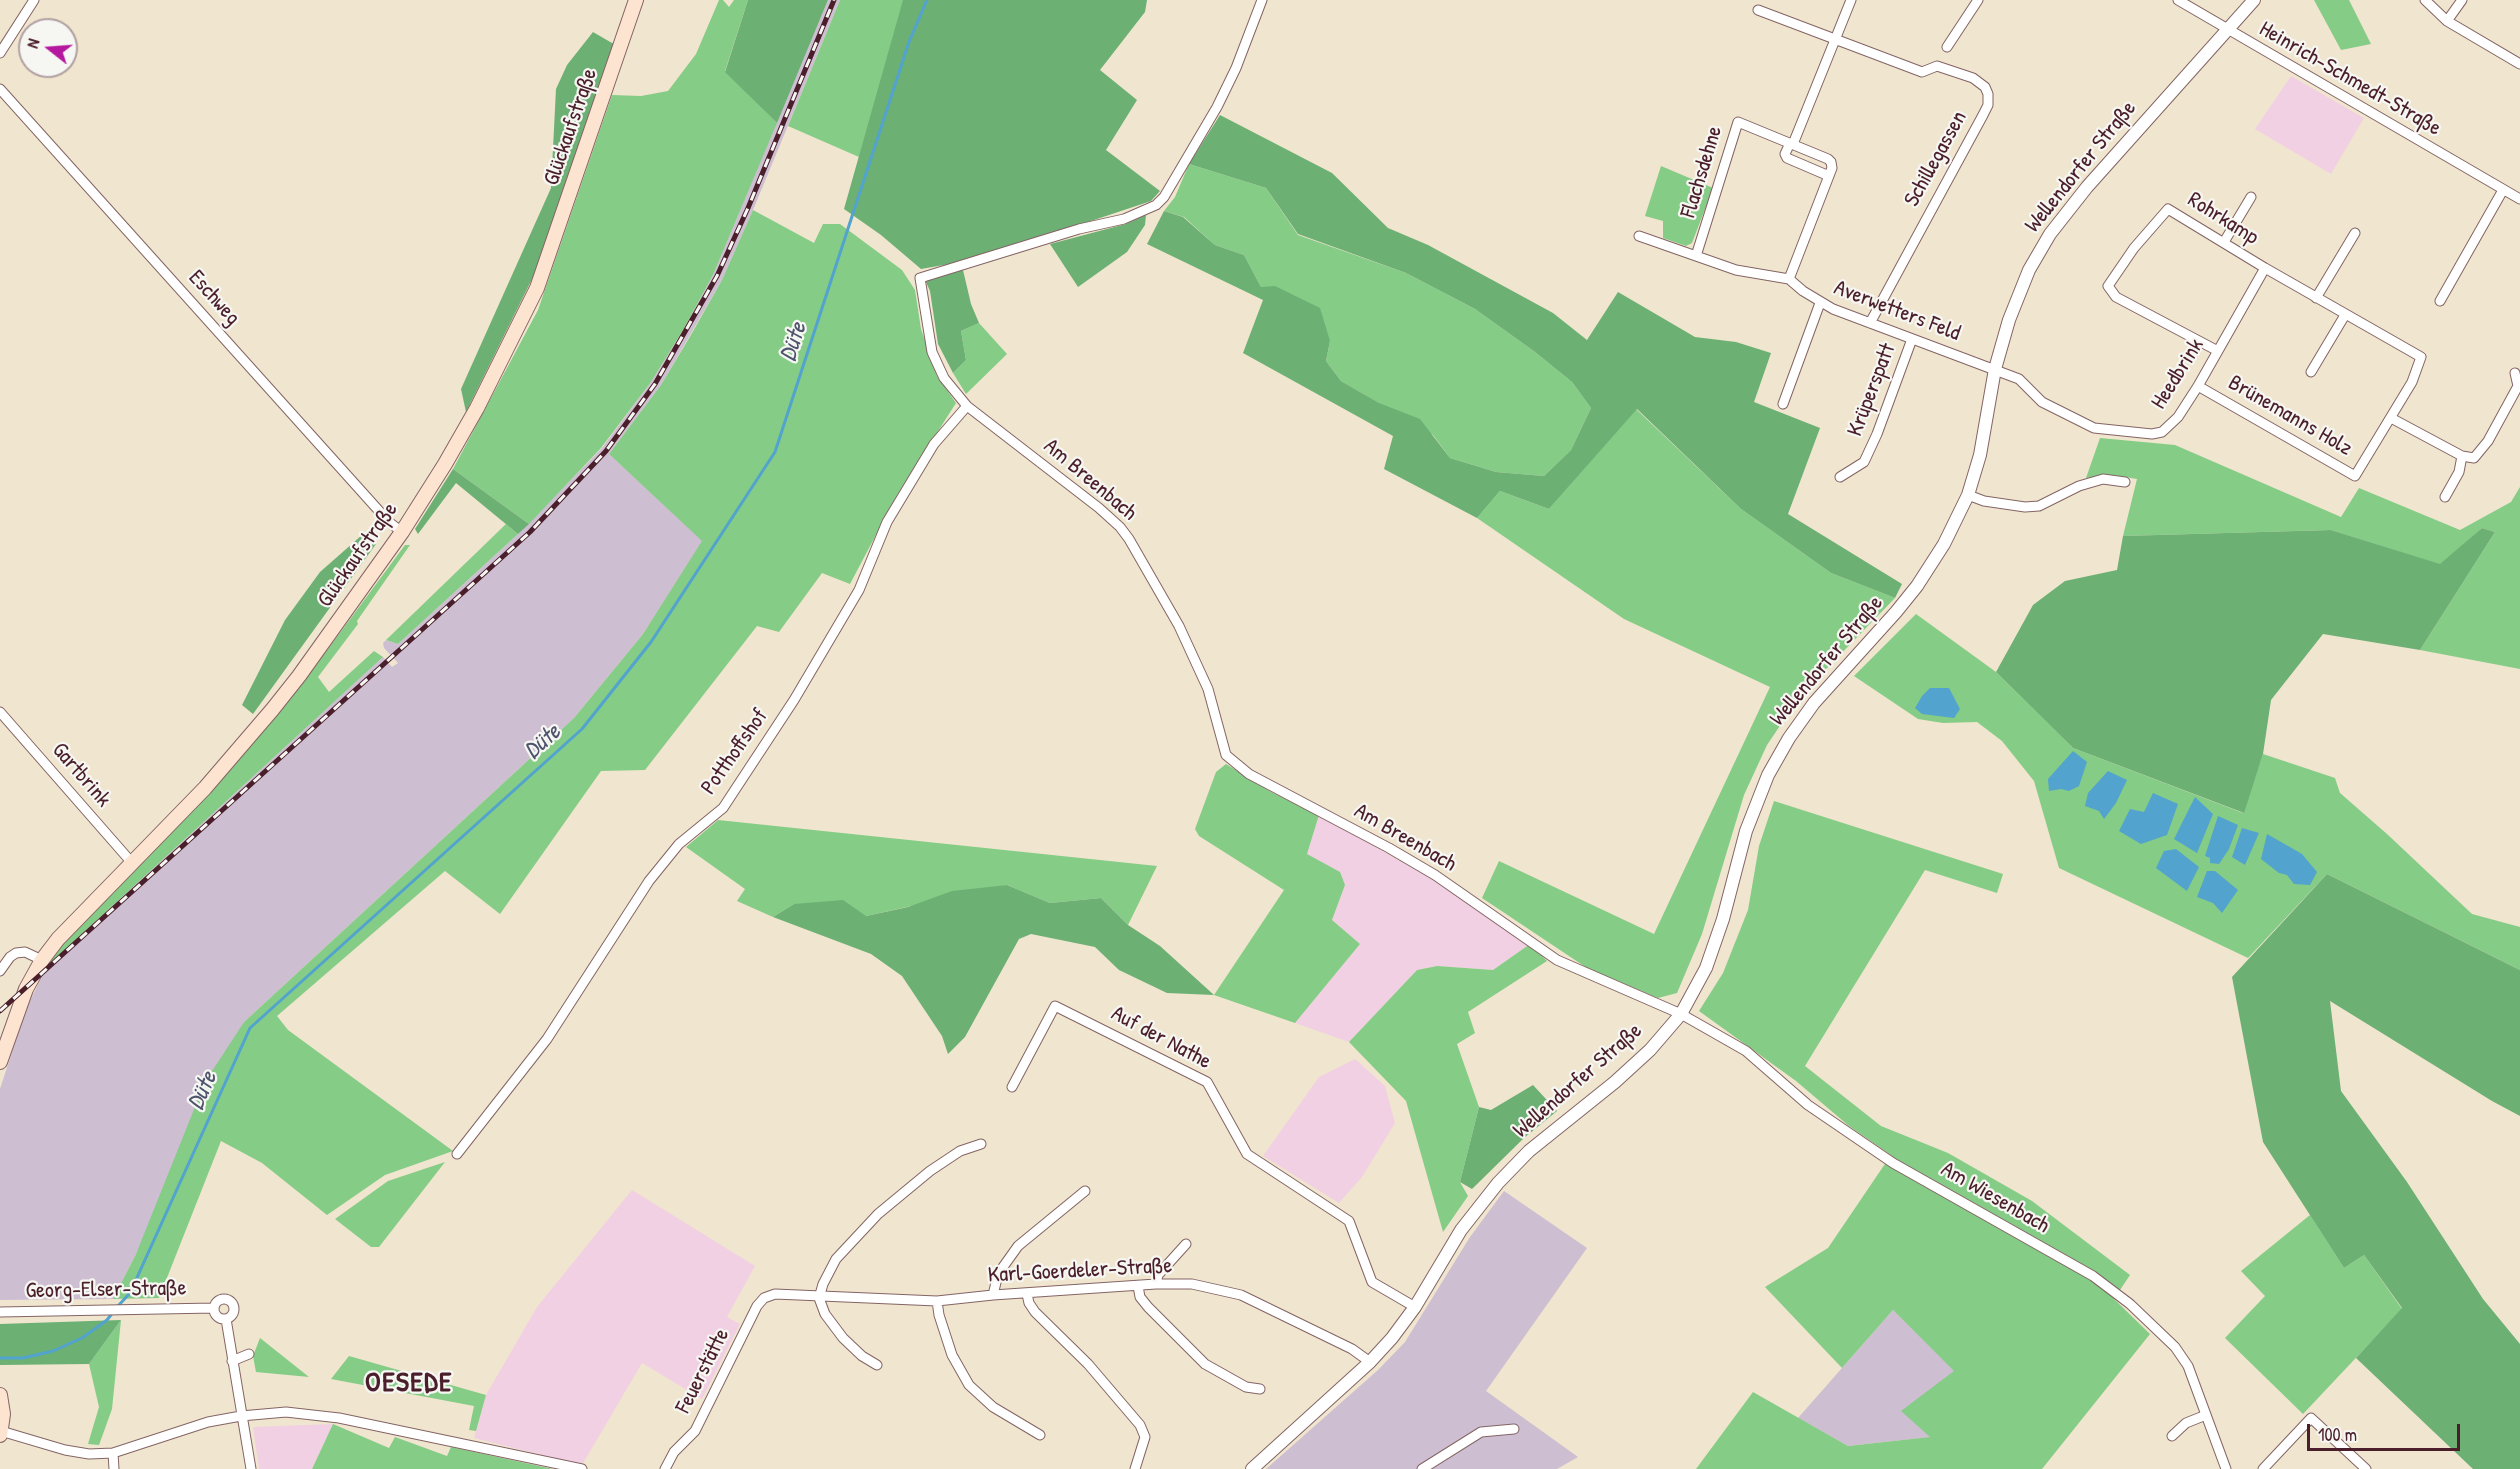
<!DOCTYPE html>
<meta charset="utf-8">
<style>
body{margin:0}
#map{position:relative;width:2520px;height:1469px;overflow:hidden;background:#f0e5ce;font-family:"Patrick Hand",sans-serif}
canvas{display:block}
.north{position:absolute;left:18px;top:18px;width:60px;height:60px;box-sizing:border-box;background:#f6f6f2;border:2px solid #b1a0a2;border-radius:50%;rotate:287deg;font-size:16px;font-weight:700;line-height:24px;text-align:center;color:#4a1f2b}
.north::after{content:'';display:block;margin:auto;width:21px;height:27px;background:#b5179e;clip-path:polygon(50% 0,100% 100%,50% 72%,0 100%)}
.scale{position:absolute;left:2307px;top:1424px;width:153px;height:27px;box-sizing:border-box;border:3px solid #4a1f2b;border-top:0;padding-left:8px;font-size:18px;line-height:21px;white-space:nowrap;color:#4a1f2b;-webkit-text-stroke:4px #f6f6f2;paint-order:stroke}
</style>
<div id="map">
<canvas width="2520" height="1469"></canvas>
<div class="north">N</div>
<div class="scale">100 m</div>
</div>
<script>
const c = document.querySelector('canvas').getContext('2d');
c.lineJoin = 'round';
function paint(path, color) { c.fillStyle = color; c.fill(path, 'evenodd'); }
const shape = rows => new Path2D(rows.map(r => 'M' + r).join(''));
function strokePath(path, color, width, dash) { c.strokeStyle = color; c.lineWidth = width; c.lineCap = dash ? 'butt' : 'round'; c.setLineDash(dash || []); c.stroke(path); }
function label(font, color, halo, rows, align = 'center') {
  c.font = font + ' "Patrick Hand",sans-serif'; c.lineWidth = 4.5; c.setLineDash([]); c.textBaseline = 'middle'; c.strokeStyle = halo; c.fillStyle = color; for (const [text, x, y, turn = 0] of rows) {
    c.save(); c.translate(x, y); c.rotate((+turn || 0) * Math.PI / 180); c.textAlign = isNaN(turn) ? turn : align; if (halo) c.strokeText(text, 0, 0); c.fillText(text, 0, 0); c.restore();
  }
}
paint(shape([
 [2291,76,2364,118,2331,174,2255,129],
 [1319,815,1467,899,1530,944,1493,970,1437,966,1417,970,1349,1042,1295,1023,1360,944,1332,920,1345,885,1307,854],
 [1355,1059,1385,1086,1395,1123,1362,1177,1339,1203,1263,1156,1319,1077],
 [632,1190,755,1266,727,1317,740,1324,702,1399,642,1363,582,1465,474,1438,486,1395,537,1307],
 [333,1424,312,1469,259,1469,253,1427]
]), '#f1d0e3');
paint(shape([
 [828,0,840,0,753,210,722,280,661,385,609,454,703,541,643,634,574,718,244,1022,136,1254,113,1299,0,1300,0,1089,26,1009,47,966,383,657,392,667,398,663,384,648,383,643,386,640,398,644,518,534,602,448,651,382,683,330,713,275],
 [1504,1191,1587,1248,1486,1391,1578,1457,1557,1469,1266,1469,1378,1370,1405,1342,1470,1237],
 [1893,1310,1955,1371,1931,1437,1848,1446,1798,1418]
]), '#cebed1');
paint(shape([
 [719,0,723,0,729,7,734,0,748,0,725,71,777,123,713,275,683,330,651,382,601,448,529,524,453,469,538,310,612,95,641,96,668,91,696,54],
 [840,0,903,0,903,4,859,157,788,126],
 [2314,0,2349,0,2371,44,2341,50],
 [1189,164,1266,188,1298,235,1406,273,1475,309,1535,352,1572,382,1591,408,1571,450,1544,476,1496,472,1450,458,1433,435,1341,381,1326,361,1330,341,1261,287,1244,255,1215,245,1184,217,1164,211,1175,197],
 [1661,166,1713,188,1692,243,1686,246,1663,238,1663,221,1645,216],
 [753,210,814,243,823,224,840,224,902,270,915,290,921,329,937,376,956,403,896,497,850,584,822,573,779,632,757,626,645,770,601,771,500,914,445,871,277,1016,288,1030,453,1151,385,1175,327,1215,262,1163,221,1141,159,1298,113,1299,136,1254,205,1082,244,1022,574,718,643,634,702,541,609,454,661,385,692,333,722,280],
 [979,323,1007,354,966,394,953,373,966,360,961,331],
 [1636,409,1741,509,1831,573,1895,598,1800,696,1767,745,1744,795,1702,934,1677,993,1658,998,1587,968,1482,898,1499,861,1654,934,1770,687,1624,619,1477,518,1500,491,1549,509],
 [2100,438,2175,445,2341,517,2359,488,2460,530,2511,502,2520,487,2520,669,2420,650,2495,532,2482,528,2441,565,2331,530,2123,536,2137,479,2112,475,2086,478],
 [506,524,518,534,398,644,386,640],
 [405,545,410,545,357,621,358,624,318,677,329,692,374,651,383,657,47,966,55,952,210,793,277,715,305,680],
 [1916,614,1996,672,2073,748,2243,813,2263,754,2335,778,2340,793,2387,834,2472,914,2520,927,2520,970,2327,874,2248,958,2059,868,2034,781,2002,741,1977,722,1943,723,1918,719,1854,676],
 [1226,764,1271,792,1319,815,1307,854,1340,872,1345,885,1332,920,1360,944,1295,1023,1214,995,1284,890,1199,836,1195,829,1216,772],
 [1774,801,2003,874,1997,893,1925,870,1805,1066,1881,1126,1948,1153,2032,1201,2130,1275,2114,1299,2150,1334,2042,1469,1696,1469,1753,1392,1848,1446,1930,1437,1901,1411,1954,1371,1893,1310,1842,1368,1765,1287,1828,1248,1891,1155,1849,1126,1796,1081,1699,1011,1723,973,1748,910,1759,846],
 [718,820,1157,866,1128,925,1101,898,1050,903,1007,885,866,916,794,904,773,917,737,901,745,889,686,847],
 [1530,944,1547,961,1468,1012,1475,1033,1457,1044,1479,1107,1460,1182,1468,1196,1443,1232,1406,1101,1349,1042,1417,970,1437,966,1493,970],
 [445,1162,379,1247,371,1247,335,1219,388,1181],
 [2310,1215,2344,1268,2364,1255,2402,1309,2303,1414,2225,1338,2265,1296,2241,1271],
 [121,1320,112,1409,99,1445,88,1444,99,1407,89,1364],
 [260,1338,309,1377,256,1372,253,1356],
 [349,1356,486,1395,476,1431,469,1430,474,1406,331,1379],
 [333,1424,389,1448,395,1437,447,1456,451,1447,553,1469,312,1469]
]), '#85cc87');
paint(shape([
 [748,0,828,0,777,123,725,72],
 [903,0,1147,0,1145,12,1100,70,1137,100,1106,150,1160,191,1151,201,1046,236,961,262,921,269,881,235,844,209],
 [593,32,612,43,622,44,571,172,536,271,466,412,461,389,551,188,556,89,567,65],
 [1220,115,1332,173,1388,228,1428,245,1553,313,1587,340,1618,292,1695,337,1736,342,1771,353,1754,402,1820,428,1788,514,1902,584,1895,598,1831,573,1741,509,1637,409,1549,509,1500,491,1477,518,1384,469,1393,436,1243,353,1263,300,1147,244,1164,211,1183,217,1215,245,1244,255,1261,287,1275,286,1320,308,1330,341,1326,361,1341,381,1379,403,1420,419,1450,458,1496,472,1544,476,1571,450,1591,408,1572,382,1535,352,1475,309,1406,273,1298,234,1266,188,1189,164],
 [1146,215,1145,225,1127,252,1078,287,1050,244,1126,224],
 [963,270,971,304,979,323,961,331,966,360,953,373,938,344,930,291,925,280],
 [453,469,529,524,518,534,456,483,418,534,415,529],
 [2482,528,2495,532,2420,650,2323,634,2271,700,2263,754,2244,813,2073,748,1996,672,2033,605,2065,581,2117,570,2123,536,2331,530,2440,564],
 [362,535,376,544,253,714,242,705,285,620,320,572],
 [2327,874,2520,970,2520,1116,2492,1101,2330,1001,2341,1091,2407,1182,2483,1299,2520,1344,2520,1469,2473,1469,2356,1358,2402,1308,2364,1255,2344,1268,2263,1142,2232,977],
 [1007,885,1050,903,1101,898,1128,925,1160,946,1214,995,1167,993,1119,970,1095,947,1031,934,1019,939,965,1037,948,1054,942,1036,902,976,871,954,773,917,794,904,843,900,866,916,908,907,952,891],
 [1533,1085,1557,1111,1524,1138,1472,1189,1460,1182,1479,1107,1491,1110],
 [121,1320,89,1364,0,1365,0,1324]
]), '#6cb074');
paint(shape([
 [1930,688,1949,688,1960,709,1954,718,1922,714,1915,708,1922,696],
 [2073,751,2087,762,2079,786,2069,791,2061,789,2049,791,2048,779],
 [2108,771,2127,780,2116,803,2104,819,2099,811,2085,806,2088,793],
 [2153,793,2178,804,2167,835,2141,844,2119,831,2130,809,2144,812],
 [2195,797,2213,814,2197,853,2174,839],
 [2218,816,2238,825,2229,849,2219,864,2210,863,2210,858,2205,856],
 [2242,828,2259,833,2245,865,2232,857],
 [2267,834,2302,854,2317,872,2310,885,2294,884,2287,875,2279,873,2261,859],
 [2176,849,2199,867,2187,891,2156,868,2164,851],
 [2207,871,2215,871,2238,890,2222,913,2213,903,2197,897]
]), '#52a3cd');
strokePath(shape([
 [118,1306,130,1293,250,1028,582,729,651,642,775,452,909,42,927,0],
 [0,1358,23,1358,53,1351,82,1338,107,1320,114,1311]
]), '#52a3cd', 3);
const minor = shape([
 [1262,0,1236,68,1217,107,1164,197,1156,205,1124,219,1079,229,920,278,932,352,944,378,967,406,1099,508,1120,527,1129,539,1179,626,1208,689,1226,755,1249,774,1389,848,1435,875,1557,960,1681,1014,1746,1051,1808,1105,1893,1163,2093,1276,2130,1304,2175,1347,2188,1366,2226,1469],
 [2178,0,2520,199],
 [2425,0,2447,21,2520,64],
 [1758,10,1922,72,1937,66,1973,78,1985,87,1988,94,1988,105,1983,115,1870,323],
 [2447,21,2462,0],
 [1947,47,1978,0],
 [0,53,34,0],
 [0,89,389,522,402,532],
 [1790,143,1785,154,1787,158,1829,176],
 [1793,144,1851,0],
 [1639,236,1736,270,1789,279],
 [2224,242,2251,197],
 [1696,256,1738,122,1828,159,1831,162,1832,168,1789,279,1803,291,1833,309,2019,379,2042,402,2094,428,2152,434,2162,432,2178,417,2198,386,2265,268],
 [2316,298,2355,233],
 [2440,301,2503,190],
 [2311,372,2345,315],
 [2198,386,2355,476,2412,382,2421,357,2265,268,2168,209,2134,248,2108,286,2116,297,2216,350],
 [1783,404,1820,303],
 [2391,418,2462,456,2474,458,2488,441,2518,386,2515,373],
 [1840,477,1864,462,1877,434,1912,339],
 [1968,495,1984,501,2025,507,2039,506,2079,486,2103,479,2125,482],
 [2445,497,2459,472,2462,456],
 [0,712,133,864],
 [0,971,10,957,16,953,25,952,42,960],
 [1012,1087,1055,1006,1207,1082,1247,1154,1349,1221,1372,1282,1415,1307],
 [457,1154,547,1039,649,881,679,844,723,808,794,700,859,590,887,522,934,444,967,406],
 [1156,1284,1158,1275,1186,1244],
 [1138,1286,1140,1297,1148,1307,1205,1364,1246,1387,1260,1389],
 [1027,1294,1029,1303,1035,1312,1088,1364,1140,1425,1145,1437,1135,1469],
 [993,1295,998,1274,1018,1246,1085,1191],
 '214 1309a10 10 0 1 1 20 0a10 10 0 1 1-20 0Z',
 [937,1301,939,1315,952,1355,969,1385,993,1407,1040,1435],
 [0,1312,214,1308],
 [226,1319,251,1469],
 [232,1361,249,1354],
 [877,1365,862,1356,843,1338,825,1314,819,1298,823,1284,836,1259,878,1214,930,1171,960,1151,981,1144],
 [1,1431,65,1450,89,1454,113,1453,208,1422,241,1416,286,1412,339,1418,582,1469],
 [2172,1436,2186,1423,2206,1415],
 [113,1453,114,1469],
 [665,1469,674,1452,695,1431,757,1306,764,1298,775,1294,937,1301,993,1295,1156,1284,1192,1284,1241,1295,1352,1349,1370,1362],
 [1422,1469,1481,1432,1514,1429],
 [2263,1469,2311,1418,2366,1469]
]);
const tertiary = shape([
 [1252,1469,1370,1362,1392,1338,1415,1307,1461,1230,1498,1183,1529,1151,1615,1082,1650,1050,1681,1014,1706,968,1723,919,1746,831,1768,775,1789,738,1814,703,1896,612,1917,586,1944,544,1968,495,1980,455,1995,369,2009,320,2029,270,2050,234,2087,187,2254,0]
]);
const secondary = shape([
 [0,1062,26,989,42,960,58,939,205,788,272,710,299,676,402,532,445,464,477,408,537,288,636,0],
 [0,1395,3,1414,0,1435]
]);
strokePath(minor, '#846464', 11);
strokePath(tertiary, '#846464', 14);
strokePath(secondary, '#846464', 16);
strokePath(minor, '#fff', 9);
strokePath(tertiary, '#fff', 12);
strokePath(secondary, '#fde4d1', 14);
const rail = shape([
 [0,1011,530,532,606,451,655,384,717,276,748,208,834,0]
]);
strokePath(rail, '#4a1f2b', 5);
strokePath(rail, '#f6f6f2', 3, [9]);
label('22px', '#4a1f2b', '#f6f6f2', [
 ["Heinrich-Schmedt-Straße",2350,79,30],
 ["Glückaufstraße",571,127,-71],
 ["Schillegassen",1936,159,-61],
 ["Wellendorfer Straße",2081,167,-51],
 ["Flachsdehne",1702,172,-73],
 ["Rohrkamp",2223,219,32],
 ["Eschweg",214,298,48],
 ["Averwetters Feld",1897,311,21],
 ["Heedbrink",2178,374,-58],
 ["Krüperspatt",1872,390,-69],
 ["Brünemanns Holz",2290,416,30],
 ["Am Breenbach",1090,480,40],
 ["Glückaufstraße",358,555,-55],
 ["Wellendorfer Straße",1827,661,-50],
 ["Potthoffshof",735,752,-55],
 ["Gartbrink",81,775,49],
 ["Am Breenbach",1405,838,30],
 ["Auf der Nathe",1161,1038,28],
 ["Wellendorfer Straße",1578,1081,-41],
 ["Am Wiesenbach",1995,1198,30],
 ["Karl-Goerdeler-Straße",1080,1271,-3],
 ["Georg-Elser-Straße",106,1290,-1],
 ["Feuerstätte",703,1371,-63]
]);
label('italic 24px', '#4d546c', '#f6f6f2', [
 ["Düte",794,342,-72],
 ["Düte",543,742,-42],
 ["Düte",203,1091,-66]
]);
c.letterSpacing = '1.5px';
label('bold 28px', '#4a1f2b', '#f6f6f2', [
 ["OESEDE",409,1384]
]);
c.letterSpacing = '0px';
</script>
